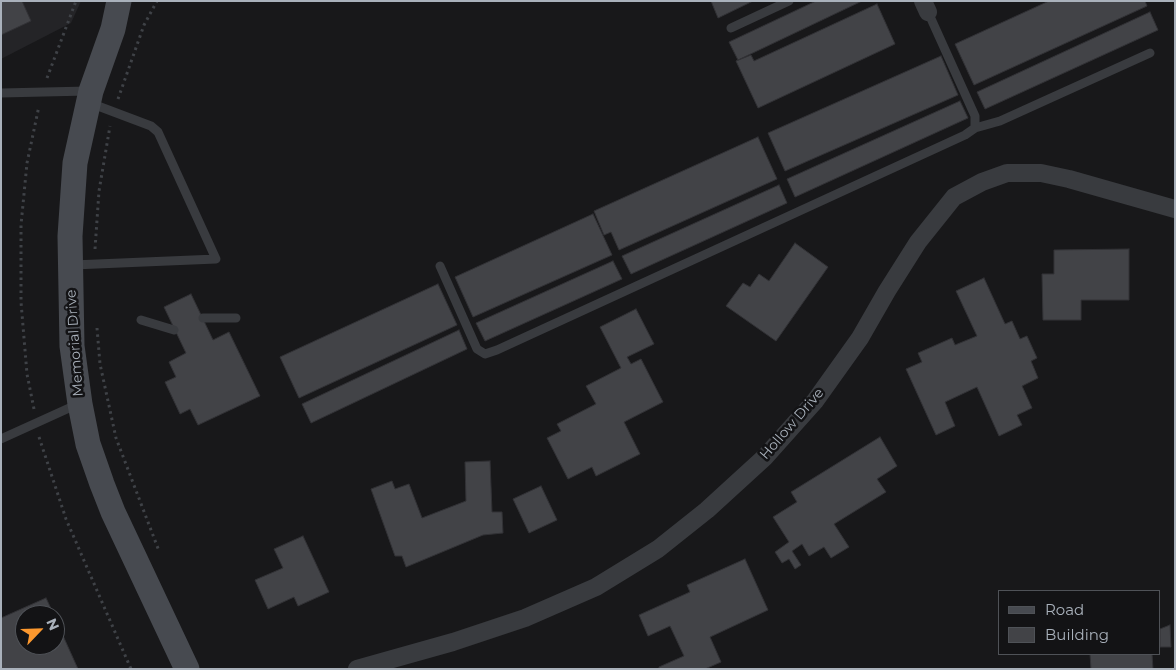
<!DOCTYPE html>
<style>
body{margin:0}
#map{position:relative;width:1176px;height:670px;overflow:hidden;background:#18181a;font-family:Montserrat,sans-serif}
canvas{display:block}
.frame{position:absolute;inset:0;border:2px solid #a9b1bb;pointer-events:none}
.legend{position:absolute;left:998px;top:590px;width:162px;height:65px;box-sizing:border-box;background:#131315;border:1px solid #4f5257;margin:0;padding:6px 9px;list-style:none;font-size:15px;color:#a9b1bb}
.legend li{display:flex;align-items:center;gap:10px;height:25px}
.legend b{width:25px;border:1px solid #4f5257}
.north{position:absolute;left:15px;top:605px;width:50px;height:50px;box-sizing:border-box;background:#131315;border:1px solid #4f5257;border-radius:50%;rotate:66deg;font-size:14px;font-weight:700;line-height:20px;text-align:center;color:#a9b1bb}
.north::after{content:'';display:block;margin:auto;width:18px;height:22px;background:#fc982e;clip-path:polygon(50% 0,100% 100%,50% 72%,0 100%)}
</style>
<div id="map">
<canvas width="1176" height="670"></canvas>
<div class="frame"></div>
<ul class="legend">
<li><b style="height:6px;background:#474a50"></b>Road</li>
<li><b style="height:14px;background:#424347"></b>Building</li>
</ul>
<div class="north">N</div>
</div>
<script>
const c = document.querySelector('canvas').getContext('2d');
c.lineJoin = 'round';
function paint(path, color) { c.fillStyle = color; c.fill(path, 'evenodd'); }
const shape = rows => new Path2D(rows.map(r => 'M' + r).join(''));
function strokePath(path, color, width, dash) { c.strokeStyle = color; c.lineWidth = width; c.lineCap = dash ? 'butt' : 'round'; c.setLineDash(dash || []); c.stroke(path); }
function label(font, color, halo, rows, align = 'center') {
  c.font = font + ' Montserrat,sans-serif'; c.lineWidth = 5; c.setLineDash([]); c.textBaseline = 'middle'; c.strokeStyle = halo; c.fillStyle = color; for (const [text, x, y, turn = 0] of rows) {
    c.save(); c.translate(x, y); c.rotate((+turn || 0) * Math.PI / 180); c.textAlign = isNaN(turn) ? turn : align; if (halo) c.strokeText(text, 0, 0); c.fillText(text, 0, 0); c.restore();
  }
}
paint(shape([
 [1,1,81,1,71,23,1,59]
]), '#242427');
const building = shape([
 [1,1,22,1,31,21,1,35,1,1],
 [711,1,753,1,718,18,711,1],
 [816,1,862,1,738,60,729,42,816,1],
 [1049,1,1145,1,1147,6,974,85,955,44,1049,1],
 [877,4,895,44,758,108,736,61,751,55,754,61,877,4],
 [1150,12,1158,30,985,109,977,92,1150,12],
 [941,56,958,95,785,171,768,133,941,56],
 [960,101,968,118,795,197,787,179,960,101],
 [758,137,777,179,619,250,611,232,604,235,594,211,758,137],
 [779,185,787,203,631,274,622,256,779,185],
 [593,214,612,255,473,317,455,277,593,214],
 [795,243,828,267,776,341,726,306,743,283,750,287,759,274,769,281,795,243],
 [1129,249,1129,300,1081,300,1081,320,1043,320,1042,274,1054,274,1054,250,1129,249],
 [613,261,622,279,485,341,476,323,613,261],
 [984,278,1005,324,1012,321,1020,339,1027,336,1037,358,1031,361,1038,378,1022,386,1032,408,1017,415,1022,425,999,436,977,387,945,402,955,426,936,435,906,369,922,362,918,353,952,338,955,345,977,336,956,291,984,278],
 [438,284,457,325,299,398,280,357,438,284],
 [191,294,213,340,229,332,260,396,198,425,190,409,180,414,165,382,176,377,169,362,186,353,164,307,191,294],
 [636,309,654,344,627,357,631,364,641,359,663,402,624,422,640,454,596,476,592,467,568,479,547,438,561,431,557,424,596,404,586,386,621,368,600,327,636,309],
 [459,330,467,349,311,423,302,404,459,330],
 [880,437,897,466,877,479,886,492,834,524,849,547,831,558,824,547,809,556,802,544,792,551,801,565,795,569,789,559,782,563,775,552,789,542,773,517,797,502,791,492,880,437],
 [490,461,492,512,502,512,503,533,483,535,406,567,402,556,395,556,371,489,392,481,395,489,409,484,422,518,466,501,465,462,490,461],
 [541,486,557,520,529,533,513,499,541,486],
 [303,536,329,592,298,606,294,597,268,609,255,580,283,568,274,549,303,536],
 [745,559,768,610,710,637,721,662,705,669,659,669,659,667,684,656,670,626,648,636,639,615,690,592,687,585,745,559],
 [46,598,54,615,25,615,25,645,55,645,55,618,78,669,1,669,1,618,46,598],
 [1170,625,1171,647,1160,647,1160,629,1170,625],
 [1090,654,1152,654,1153,669,1091,669,1090,654]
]);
paint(building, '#424347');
strokePath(building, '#323236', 1);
strokePath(shape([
 [47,78,76,1],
 [118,99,144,25,157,1],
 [95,249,99,191,110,126],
 [97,328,100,364,116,438,159,551],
 [34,409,27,374,21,302,21,225,27,163,39,106],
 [39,437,66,519,131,669]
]), '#3f4247', 3, [2.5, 4]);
strokePath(shape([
 [731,28,789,1],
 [1,93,88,91],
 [975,128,1000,121,1150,53],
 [73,265,216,259,158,132,151,126,90,103],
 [440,266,477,349,485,354,497,350,965,135,975,128,975,116,928,12],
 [203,318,236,318],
 [141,320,174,330],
 [1,439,78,404]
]), '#393b3f', 9);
strokePath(shape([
 [923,1,928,12],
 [357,669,453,642,525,618,596,587,658,549,707,510,765,457,815,401,860,338,887,291,918,242,954,197,982,182,1007,173,1041,173,1069,179,1175,209]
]), '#393b3f', 18);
strokePath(shape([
 [119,1,113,29,91,91,75,163,70,236,72,346,80,404,88,444,102,484,113,512,187,669]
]), '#474a50', 25);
label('14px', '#a9b1bb', '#131315', [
 ["Memorial Drive",75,343,-94],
 ["Hollow Drive",792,424,-49]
]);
</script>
